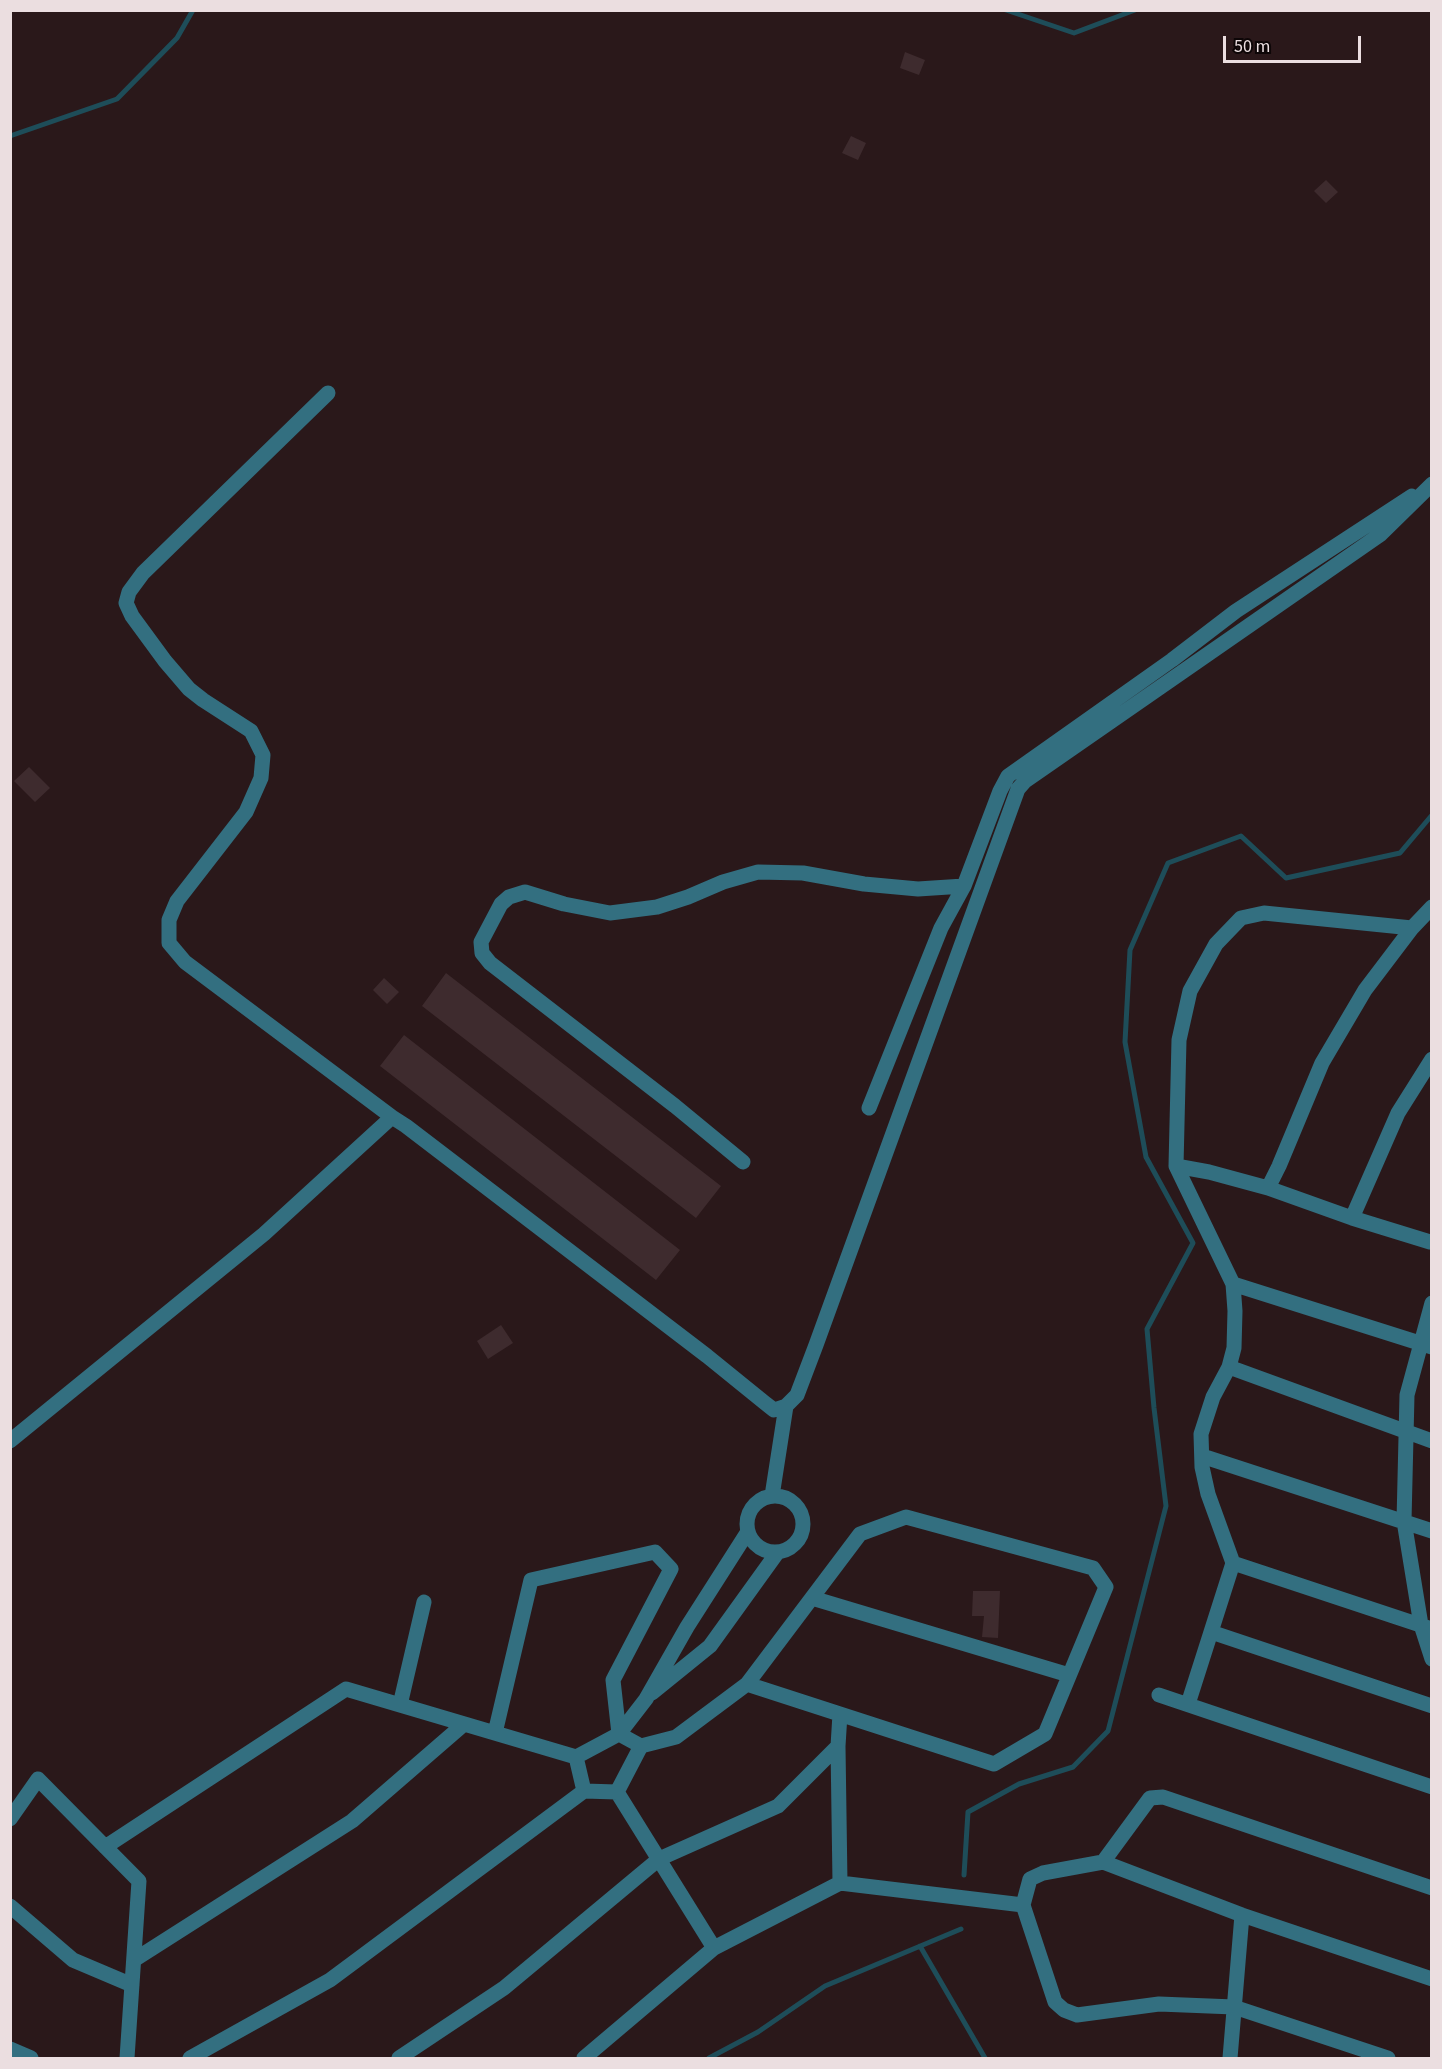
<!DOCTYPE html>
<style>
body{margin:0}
#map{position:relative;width:1442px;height:2069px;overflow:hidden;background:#2a181a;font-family:"Source Sans 3",sans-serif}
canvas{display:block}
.frame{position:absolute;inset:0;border:12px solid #ebdee0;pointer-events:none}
.scale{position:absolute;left:1223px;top:36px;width:138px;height:27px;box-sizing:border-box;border:3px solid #ebdee0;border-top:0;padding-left:8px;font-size:18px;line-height:21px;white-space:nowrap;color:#ebdee0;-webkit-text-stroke:4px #0d0607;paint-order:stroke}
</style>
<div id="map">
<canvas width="1442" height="2069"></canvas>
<div class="frame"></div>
<div class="scale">50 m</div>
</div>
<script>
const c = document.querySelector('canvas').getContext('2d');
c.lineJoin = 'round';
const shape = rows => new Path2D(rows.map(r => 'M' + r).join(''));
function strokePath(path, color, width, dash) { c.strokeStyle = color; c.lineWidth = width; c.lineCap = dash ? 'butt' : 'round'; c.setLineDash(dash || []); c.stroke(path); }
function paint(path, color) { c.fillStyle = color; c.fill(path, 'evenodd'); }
strokePath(shape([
 [1006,10,1074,33,1135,10],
 [10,136,117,99,177,38,193,10],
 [964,1875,968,1812,1019,1784,1073,1767,1108,1731,1166,1506,1154,1408,1147,1329,1193,1243,1146,1157,1125,1042,1130,950,1168,863,1241,836,1286,878,1400,853,1432,815],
 [920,1946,985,2058],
 [709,2058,758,2032,825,1986,961,1929]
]), '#1e4d59', 5);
paint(shape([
 [905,52,925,60,919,75,900,68],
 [851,136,866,143,858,160,842,153],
 [1326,180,1338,192,1326,203,1314,191],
 [29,767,50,788,35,802,14,781],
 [446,973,721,1186,696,1218,422,1006],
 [384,978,399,992,387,1004,373,990],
 [404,1035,680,1250,656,1280,380,1066],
 [501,1325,513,1343,488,1359,477,1341],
 [973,1591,1000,1591,998,1638,982,1637,984,1616,972,1616]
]), '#3e2b2e');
strokePath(shape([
 [328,393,143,573,129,592,126,603,132,616,165,661,189,689,203,700,251,731,263,755,261,778,246,812,177,901,169,920,169,943,185,962,392,1117],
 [869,1108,941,928,964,886,1000,791,1008,776,1172,660,1236,611,1412,496],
 [743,1162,675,1106,490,963,482,953,481,942,501,904,509,897,525,892,564,904,610,913,657,907,688,897,723,882,758,872,803,873,864,884,918,889,964,886],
 [1176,1166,1209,1172,1268,1188,1352,1218,1430,1242],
 [1268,1188,1279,1166,1322,1063,1365,990,1412,928,1432,907],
 [1352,1218,1398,1113,1432,1059],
 [1233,1284,1432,1347],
 [1432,1303,1407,1395,1404,1521,1421,1625,1432,1659],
 [1229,1367,1432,1441],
 [10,1441,264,1234,392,1117,406,1126,707,1356,765,1403,774,1410,786,1406,797,1395,816,1345,1018,789,1025,781,1381,534,1432,484],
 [1202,1456,1432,1531],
 '747 1524a28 28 0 1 1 56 0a28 28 0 1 1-56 0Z',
 [772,1496,786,1406],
 [1233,1563,1429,1628],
 [812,1598,1069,1675],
 [1211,1632,1432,1706],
 [652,1693,710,1646,777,1553],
 [1159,1695,1432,1787],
 [1188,1704,1233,1563,1208,1494,1202,1467,1201,1434,1213,1397,1229,1367,1234,1348,1235,1311,1233,1284,1176,1166,1179,1040,1190,991,1216,944,1241,918,1264,913,1412,928],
 [400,1705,424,1602],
 [495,1733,531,1580,655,1552,671,1569,613,1680,619,1734],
 [619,1734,646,1699,687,1627,747,1533],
 [619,1734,641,1746,617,1792,584,1791,576,1757,619,1734],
 [641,1746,676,1737,747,1684,860,1534,906,1517,1093,1568,1106,1587,1045,1734,994,1764,747,1684],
 [617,1792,714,1948],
 [10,1819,38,1779,139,1881,127,2058],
 [105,1847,346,1689,576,1757],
 [1103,1862,1150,1798,1163,1797,1432,1888],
 [840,1883,838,1746,840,1714],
 [10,1906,73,1960,132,1985],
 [134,1960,352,1821,464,1724],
 [10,2049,31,2058],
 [190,2058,330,1980,584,1791],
 [399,2058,504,1988,659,1859,778,1806,838,1746],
 [584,2058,714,1948,840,1883,1023,1905],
 [1230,2058,1242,1915],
 [1388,2058,1234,2007,1159,2004,1077,2015,1064,2010,1055,2002,1023,1905,1030,1879,1043,1873,1103,1862,1242,1915,1432,1979]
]), '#336f80', 15);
</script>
